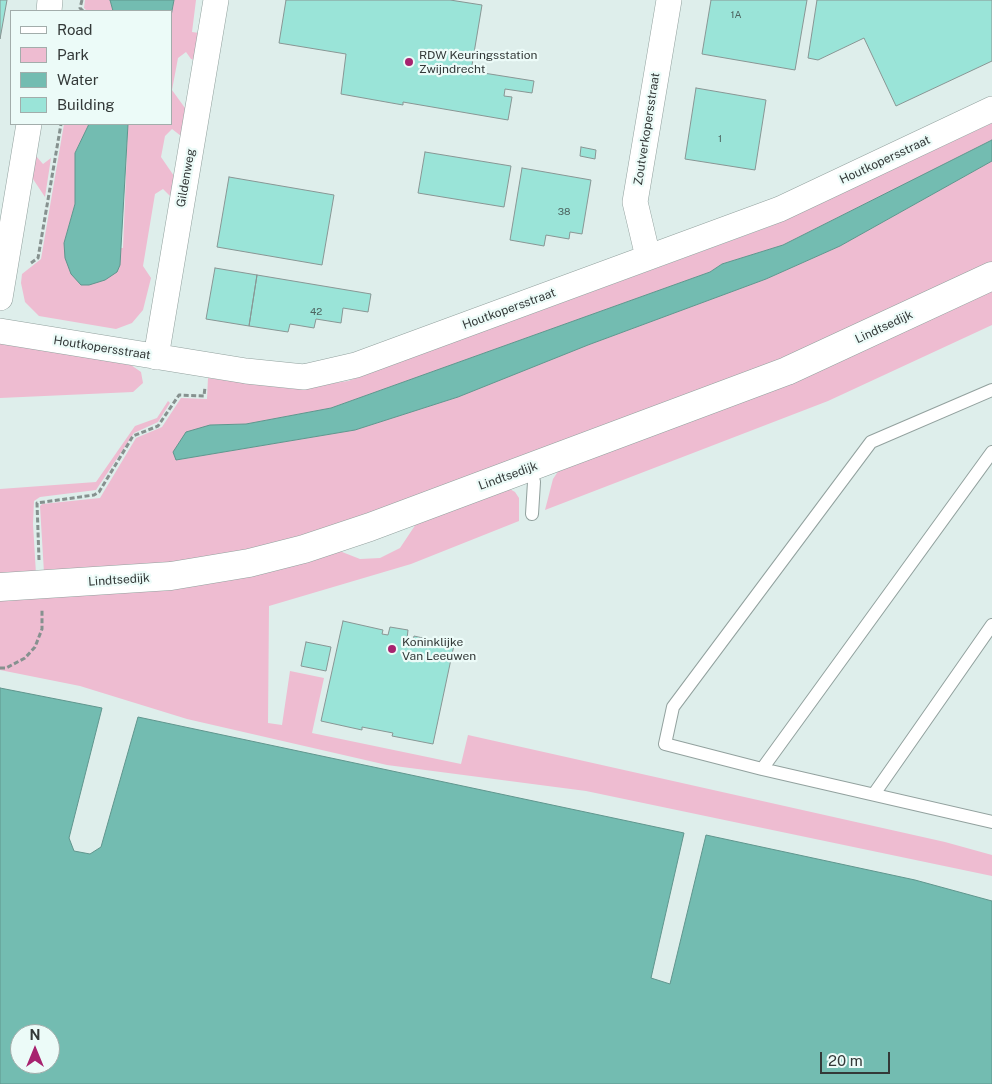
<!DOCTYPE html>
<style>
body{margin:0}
#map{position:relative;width:992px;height:1084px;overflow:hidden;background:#deeeeb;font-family:"Public Sans",sans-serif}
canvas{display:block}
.legend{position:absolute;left:10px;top:10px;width:162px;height:115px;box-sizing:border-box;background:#ecfbf8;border:1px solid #a2adab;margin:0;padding:6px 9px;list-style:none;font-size:15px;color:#333938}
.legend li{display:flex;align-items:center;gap:10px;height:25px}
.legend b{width:25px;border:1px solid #a2adab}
.north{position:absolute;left:10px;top:1024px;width:50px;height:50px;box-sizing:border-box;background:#ecfbf8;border:1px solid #a2adab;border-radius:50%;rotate:0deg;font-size:14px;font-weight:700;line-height:20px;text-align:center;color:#333938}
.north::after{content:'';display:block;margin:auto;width:18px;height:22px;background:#a7236f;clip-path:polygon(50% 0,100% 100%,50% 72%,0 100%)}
.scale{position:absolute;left:820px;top:1052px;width:70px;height:22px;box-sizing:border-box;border:2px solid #333938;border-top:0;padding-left:6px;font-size:15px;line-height:18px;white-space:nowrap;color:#333938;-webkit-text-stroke:4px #ecfbf8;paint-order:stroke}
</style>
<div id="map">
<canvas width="992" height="1084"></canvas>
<ul class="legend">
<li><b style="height:6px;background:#fff"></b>Road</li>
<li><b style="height:14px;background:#eebcd1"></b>Park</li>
<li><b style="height:14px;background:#73bcb1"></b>Water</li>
<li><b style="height:14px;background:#9ae4d8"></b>Building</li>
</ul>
<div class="north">N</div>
<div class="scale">20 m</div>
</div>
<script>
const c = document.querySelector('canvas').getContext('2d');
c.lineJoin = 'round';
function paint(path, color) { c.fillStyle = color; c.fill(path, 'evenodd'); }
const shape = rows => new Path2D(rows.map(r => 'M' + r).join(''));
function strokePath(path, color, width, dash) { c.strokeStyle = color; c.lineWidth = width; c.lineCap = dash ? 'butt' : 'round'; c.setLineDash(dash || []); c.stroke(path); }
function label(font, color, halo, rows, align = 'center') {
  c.font = font + ' "Public Sans",sans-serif'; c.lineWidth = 4.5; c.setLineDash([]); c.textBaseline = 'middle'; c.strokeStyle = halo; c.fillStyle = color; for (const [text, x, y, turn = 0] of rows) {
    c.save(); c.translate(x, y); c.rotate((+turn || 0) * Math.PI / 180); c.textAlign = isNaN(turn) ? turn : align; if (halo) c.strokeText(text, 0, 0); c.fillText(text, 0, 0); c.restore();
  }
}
paint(shape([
 [85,0,110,0,113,11,87,11,84,8],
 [174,0,196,0,192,32,199,33,194,60,191,59,186,52,178,58,172,90,185,108,181,136,172,129,165,136,161,157,174,176,171,197,163,189,155,194,143,266,151,278,143,310,132,323,116,329,39,316,25,302,21,283,22,274,41,259,64,124,89,124,75,153,75,204,64,243,123,248,128,124,171,124,171,16],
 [992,123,992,140,783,245,722,264,710,272,331,408,246,424,210,425,177,460,355,430,458,397,588,345,766,279,840,246,992,161,992,262,952,281,791,355,364,518,271,546,199,559,131,568,44,573,40,506,42,504,100,498,136,438,162,427,181,398,207,399,208,378,295,389,348,381,771,226],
 [36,156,43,164,51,158,45,197,31,176],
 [992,285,992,325,828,401,545,510,553,479,559,470],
 [0,343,131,365,141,372,143,383,133,392,0,398],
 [168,401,170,403,158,422,134,433,96,490,40,497,34,501,33,524,36,574,0,577,0,489,96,482,135,426,157,418],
 [508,488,515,492,519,498,519,521,411,564,269,606,268,723,282,725,290,671,324,678,312,733,461,764,468,735,945,842,992,855,992,876,586,791,387,765,187,719,80,686,0,670,0,596,337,550,360,559,380,558,400,548,418,521]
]), '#eebcd1');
const water = shape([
 [110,0,174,0,171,16,171,11,113,11,110,0],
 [89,124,128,124,120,265,117,272,105,280,89,285,81,285,71,274,65,258,64,243,75,204,75,153,89,124],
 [992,140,992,161,840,246,766,279,588,345,458,397,355,430,176,460,173,452,186,432,210,425,246,424,331,408,710,272,722,264,783,245,992,140],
 [0,688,102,708,69,838,74,851,90,854,101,847,138,717,684,833,651,978,670,984,706,835,915,880,992,901,992,1084,0,1084,0,688],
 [20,1034,50,1034,50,1064,20,1064,20,1034]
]);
paint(water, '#73bcb1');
strokePath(water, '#60958d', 1);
const building = shape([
 [0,0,7,0,0,39,0,0],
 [286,0,450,0,482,5,471,71,534,81,532,93,505,89,504,96,512,97,508,120,403,102,403,105,341,94,346,54,279,43,286,0],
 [711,0,807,0,795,70,702,54,711,0],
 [817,0,992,0,992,61,896,106,864,38,818,60,808,58,817,0],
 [696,88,766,100,755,170,685,159,696,88],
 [581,147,596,150,595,159,580,156,581,147],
 [425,152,511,166,504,207,418,193,425,152],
 [522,168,591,180,582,234,570,232,569,239,546,235,544,246,510,240,522,168],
 [229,177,334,195,322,265,217,247,229,177],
 [215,268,257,275,249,326,206,319,215,268],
 [257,275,371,294,368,312,343,308,341,323,316,319,314,328,290,324,288,332,249,326,257,275],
 [343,621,383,630,382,634,388,635,390,627,408,630,407,639,413,640,414,636,454,645,433,744,392,736,393,733,362,727,362,730,321,721,343,621],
 [306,642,331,647,326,671,301,666,306,642]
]);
paint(building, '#9ae4d8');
strokePath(building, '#889694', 1);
const lane = shape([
 [992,390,871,442,673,707,665,744,762,769,992,822],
 [530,468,534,482,532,514],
 [762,769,992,452],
 [874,794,992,625]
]);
const street = shape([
 [49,11,50,0],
 [648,257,635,202,669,0],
 [0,298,29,124],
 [0,331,246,371,304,377,356,365,780,209,992,109],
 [156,357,216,0]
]);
const secondary = shape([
 [0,587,171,576,249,563,304,549,370,527,787,371,992,276]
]);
strokePath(lane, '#92a19e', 14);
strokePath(street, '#92a19e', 26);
strokePath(secondary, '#92a19e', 29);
strokePath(shape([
 [82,0,80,8,83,11],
 [31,263,38,258,61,124],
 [39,560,37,503,94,495,99,492,133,436,158,426,179,395,204,396,205,387],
 [0,668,6,668,25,658,35,647,42,629,42,609]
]), '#86918f', 3, [5, 2.5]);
strokePath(lane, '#fff', 12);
strokePath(street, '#fff', 25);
strokePath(secondary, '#fff', 28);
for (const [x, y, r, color] of [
 [409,62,5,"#a7236f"],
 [392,649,5,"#a7236f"]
]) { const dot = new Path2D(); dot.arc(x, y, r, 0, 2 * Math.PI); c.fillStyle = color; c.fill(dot); strokePath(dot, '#ecfbf8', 2); }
label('10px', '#4d6460', null, [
 ["1A",736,15],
 ["1",720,139],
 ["38",564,212],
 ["42",316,312]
]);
label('12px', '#333938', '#ecfbf8', [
 ["RDW Keuringsstation",419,55],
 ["Zwijndrecht",419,69],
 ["Koninklijke",402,642],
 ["Van Leeuwen",402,656]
], 'left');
label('12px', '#333938', '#ecfbf8', [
 ["Zoutverkopersstraat",647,129,-81],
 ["Houtkopersstraat",885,160,-25],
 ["Gildenweg",186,178,-80],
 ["Houtkopersstraat",509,309,-20],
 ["Lindtsedijk",884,327,-25],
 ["Houtkopersstraat",102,348,9],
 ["Lindtsedijk",508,476,-20],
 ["Lindtsedijk",119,580,-4]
]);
</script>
